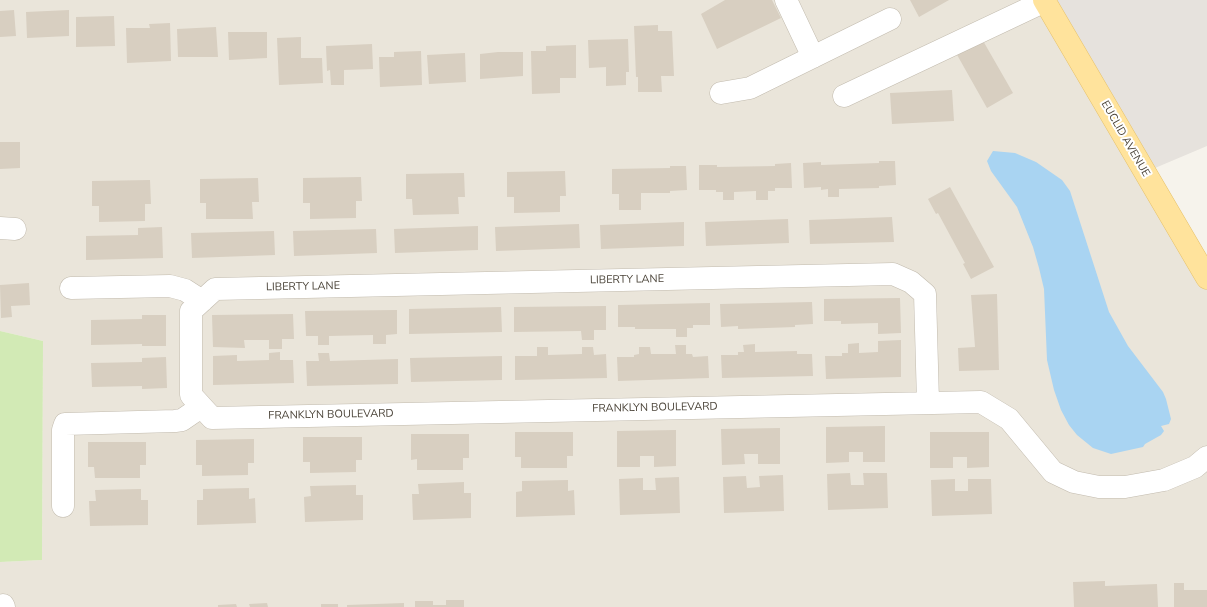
<!DOCTYPE html>
<style>
body{margin:0}
canvas{display:block;background:#f6f3ec}
</style>
<canvas width="1207" height="607"></canvas>
<script>
const c = document.querySelector('canvas').getContext('2d');
c.lineJoin = 'round';
function paint(path, color) { c.fillStyle = color; c.fill(path, 'evenodd'); }
const shape = rows => new Path2D(rows.map(r => 'M' + r).join(''));
function strokePath(path, color, width, dash) { c.strokeStyle = color; c.lineWidth = width; c.lineCap = dash ? 'butt' : 'round'; c.setLineDash(dash || []); c.stroke(path); }
function label(font, color, halo, rows, align = 'center') {
  c.font = font + ' "Nunito Sans",sans-serif'; c.lineWidth = 4; c.setLineDash([]); c.textBaseline = 'middle'; c.strokeStyle = halo; c.fillStyle = color; for (const [text, x, y, turn = 0] of rows) {
    c.save(); c.translate(x, y); c.rotate((+turn || 0) * Math.PI / 180); c.textAlign = isNaN(turn) ? turn : align; if (halo) c.strokeText(text, 0, 0); c.fillText(text, 0, 0); c.restore();
  }
}
paint(shape([
 [0,0,1044,0,1207,278,1207,607,0,607,0,562,42,560,43,341,0,331]
]), '#eae5da');
paint(shape([
 [1057,0,1207,0,1207,146,1155,168]
]), '#e6e2dd');
paint(shape([
 [0,331,43,341,42,560,0,562]
]), '#d2eab5');
paint(shape([
 [993,151,1015,153,1036,162,1062,180,1070,191,1109,312,1128,346,1163,392,1166,399,1171,419,1169,424,1161,426,1164,431,1161,435,1145,444,1143,447,1111,454,1093,448,1077,435,1069,425,1061,410,1054,390,1047,360,1044,289,1039,268,1033,247,1017,207,991,171,987,161]
]), '#a9d4f2');
paint(shape([
 [725,0,772,0,781,18,717,49,701,14],
 [910,0,949,0,919,17],
 [14,10,16,36,0,37,0,11],
 [69,10,69,36,27,38,26,12],
 [114,16,115,46,76,47,76,17],
 [170,23,171,61,127,63,126,28,150,28,149,24],
 [658,25,658,31,672,31,674,76,661,76,662,92,638,92,638,77,636,77,634,26],
 [216,27,218,57,178,57,177,29],
 [228,32,267,32,267,58,229,60],
 [301,37,301,58,322,58,323,83,279,85,277,38],
 [628,39,629,72,626,72,626,85,606,86,606,67,589,68,588,40],
 [982,39,1013,93,987,108,956,53],
 [372,44,373,69,344,70,344,85,331,85,330,70,327,71,326,46],
 [576,45,576,78,560,78,560,93,532,94,531,51,546,51,546,46],
 [421,51,422,85,380,87,379,57,394,57,394,52],
 [498,52,523,52,523,76,480,79,480,54],
 [465,53,466,82,429,84,427,55],
 [952,90,954,121,892,124,890,93],
 [0,142,20,142,20,168,0,169],
 [879,161,895,161,896,185,879,186,879,188,839,189,839,197,828,197,828,189,821,190,821,187,804,188,803,163,821,162,821,165,879,163],
 [791,163,792,188,775,188,775,191,768,191,768,200,756,200,756,191,734,192,734,200,723,200,723,192,716,192,716,190,699,190,699,165,717,165,717,167,775,166,775,164],
 [670,166,686,166,687,190,670,191,670,193,641,193,641,210,619,210,619,194,612,194,612,169,670,168],
 [565,171,566,196,560,196,560,212,514,213,514,197,507,197,507,172],
 [464,173,465,197,458,197,459,214,413,215,412,199,406,199,406,174],
 [361,177,362,201,356,201,356,218,310,219,310,203,303,203,303,178],
 [258,178,259,202,252,202,253,219,206,219,206,203,200,203,200,179],
 [150,180,151,204,145,204,145,221,99,222,99,206,92,206,92,181],
 [950,187,994,267,971,279,963,264,965,263,938,213,936,214,928,199],
 [892,217,894,242,810,244,809,220],
 [788,219,789,243,706,246,705,222],
 [684,222,684,246,601,249,600,225],
 [579,224,580,248,496,251,495,227],
 [478,226,478,250,395,253,394,229],
 [162,227,163,258,86,260,86,236,138,235,138,228],
 [376,229,377,253,294,256,293,231],
 [274,231,275,255,192,258,191,233],
 [29,283,30,305,11,306,12,317,1,318,0,285],
 [997,294,999,370,959,371,958,348,975,347,971,295],
 [900,298,901,333,878,334,878,323,841,324,841,321,824,321,824,299],
 [812,302,813,324,795,325,795,327,738,329,738,326,721,327,720,304],
 [710,303,710,325,693,325,693,328,687,328,687,337,676,337,676,329,635,329,635,327,618,327,618,305],
 [606,306,606,330,594,330,594,340,582,340,581,331,514,332,514,307],
 [501,307,502,332,409,334,409,309],
 [397,310,397,334,386,335,386,344,373,344,373,335,329,336,329,345,318,345,318,336,306,336,305,311],
 [293,314,294,339,282,339,282,349,269,349,269,340,244,340,245,348,213,347,212,315],
 [142,315,166,315,166,346,142,346,142,344,91,345,91,320,142,319],
 [901,340,901,377,826,379,825,356,842,356,842,353,848,353,848,344,859,343,859,353,878,352,878,341],
 [755,344,755,352,797,351,797,354,812,354,813,376,722,378,721,355,738,355,738,352,744,352,743,345],
 [675,345,686,345,686,354,692,354,693,357,708,356,709,378,618,381,617,357,634,357,634,355,639,354,639,347,650,347,651,354,676,354],
 [537,347,548,347,548,355,582,354,582,347,593,347,594,355,606,354,607,378,515,380,515,356,537,356],
 [280,352,280,360,293,360,294,383,213,385,213,356,237,355,237,361,269,360,269,353],
 [318,353,329,353,330,361,398,359,398,384,307,386,306,361,319,361],
 [502,356,502,380,411,382,410,358],
 [166,357,167,388,142,389,142,386,92,387,91,363,142,362,142,358],
 [885,426,885,462,863,462,863,452,849,452,849,462,826,463,826,427],
 [780,428,780,464,758,464,758,454,744,454,745,464,722,465,721,429],
 [676,430,676,466,654,467,654,456,640,456,640,467,617,467,617,431],
 [515,432,573,432,573,456,567,456,567,468,521,468,521,457,515,457],
 [930,432,989,432,989,467,967,468,967,457,953,457,953,468,930,468],
 [411,434,469,434,469,458,463,458,463,470,417,470,417,459,411,460],
 [303,437,362,437,362,460,356,460,356,472,310,473,310,462,303,462],
 [254,439,254,463,248,463,248,475,202,476,202,465,196,465,196,440],
 [88,442,146,442,146,465,140,465,140,478,95,478,94,467,88,467],
 [850,473,851,485,864,485,863,473,887,473,888,508,828,510,827,474],
 [783,475,784,511,724,513,723,477,746,476,747,488,760,487,759,476],
 [679,477,680,513,620,515,619,479,643,478,643,490,656,490,655,478],
 [955,479,955,491,968,491,968,479,991,479,992,514,932,516,931,480],
 [568,480,568,491,574,490,575,515,516,517,516,492,522,491,522,481],
 [464,482,464,493,471,493,471,518,413,520,412,494,419,494,418,484],
 [356,485,356,495,363,495,363,520,305,522,304,497,311,496,310,486],
 [249,488,249,499,255,498,256,523,197,525,197,500,203,500,203,489],
 [141,489,141,500,148,500,148,525,90,526,89,501,96,501,95,490],
 [1105,581,1105,586,1157,584,1158,607,1074,607,1073,582],
 [1174,583,1184,583,1184,590,1207,590,1207,607,1174,607],
 [446,600,464,600,464,607,415,607,415,601,433,601,433,605,446,605],
 [267,603,268,607,250,607,249,604],
 [404,603,404,607,347,607,347,605],
 [236,604,237,607,218,607,218,605],
 [321,604,338,604,338,607,321,607]
]), '#d8cfc1');
const minor = shape([
 [786,0,813,57],
 [721,93,750,88,890,19],
 [844,96,1045,1],
 [0,228,15,229],
 [71,288,170,286,185,290,202,301],
 [928,402,925,294,911,282,893,274,215,289,191,311,191,395,212,418,981,402,1009,419,1053,472,1074,482,1099,487,1125,487,1164,480,1195,467,1207,457],
 [63,506,63,430,65,424,175,421,182,420,201,407],
 [3,605,4,607]
]);
const major = shape([
 [1044,0,1207,278]
]);
strokePath(minor, '#c2bbae', 23);
strokePath(major, '#e6c16a', 23);
strokePath(minor, '#fff', 22);
strokePath(major, '#ffe39c', 22);
label('11px', '#4b4439', '#fff', [
 ["EUCLID AVENUE",1125,139,60],
 ["LIBERTY LANE",627,280,-1],
 ["LIBERTY LANE",303,287,-1],
 ["FRANKLYN BOULEVARD",655,408,-1],
 ["FRANKLYN BOULEVARD",331,415,-1]
]);
</script>
